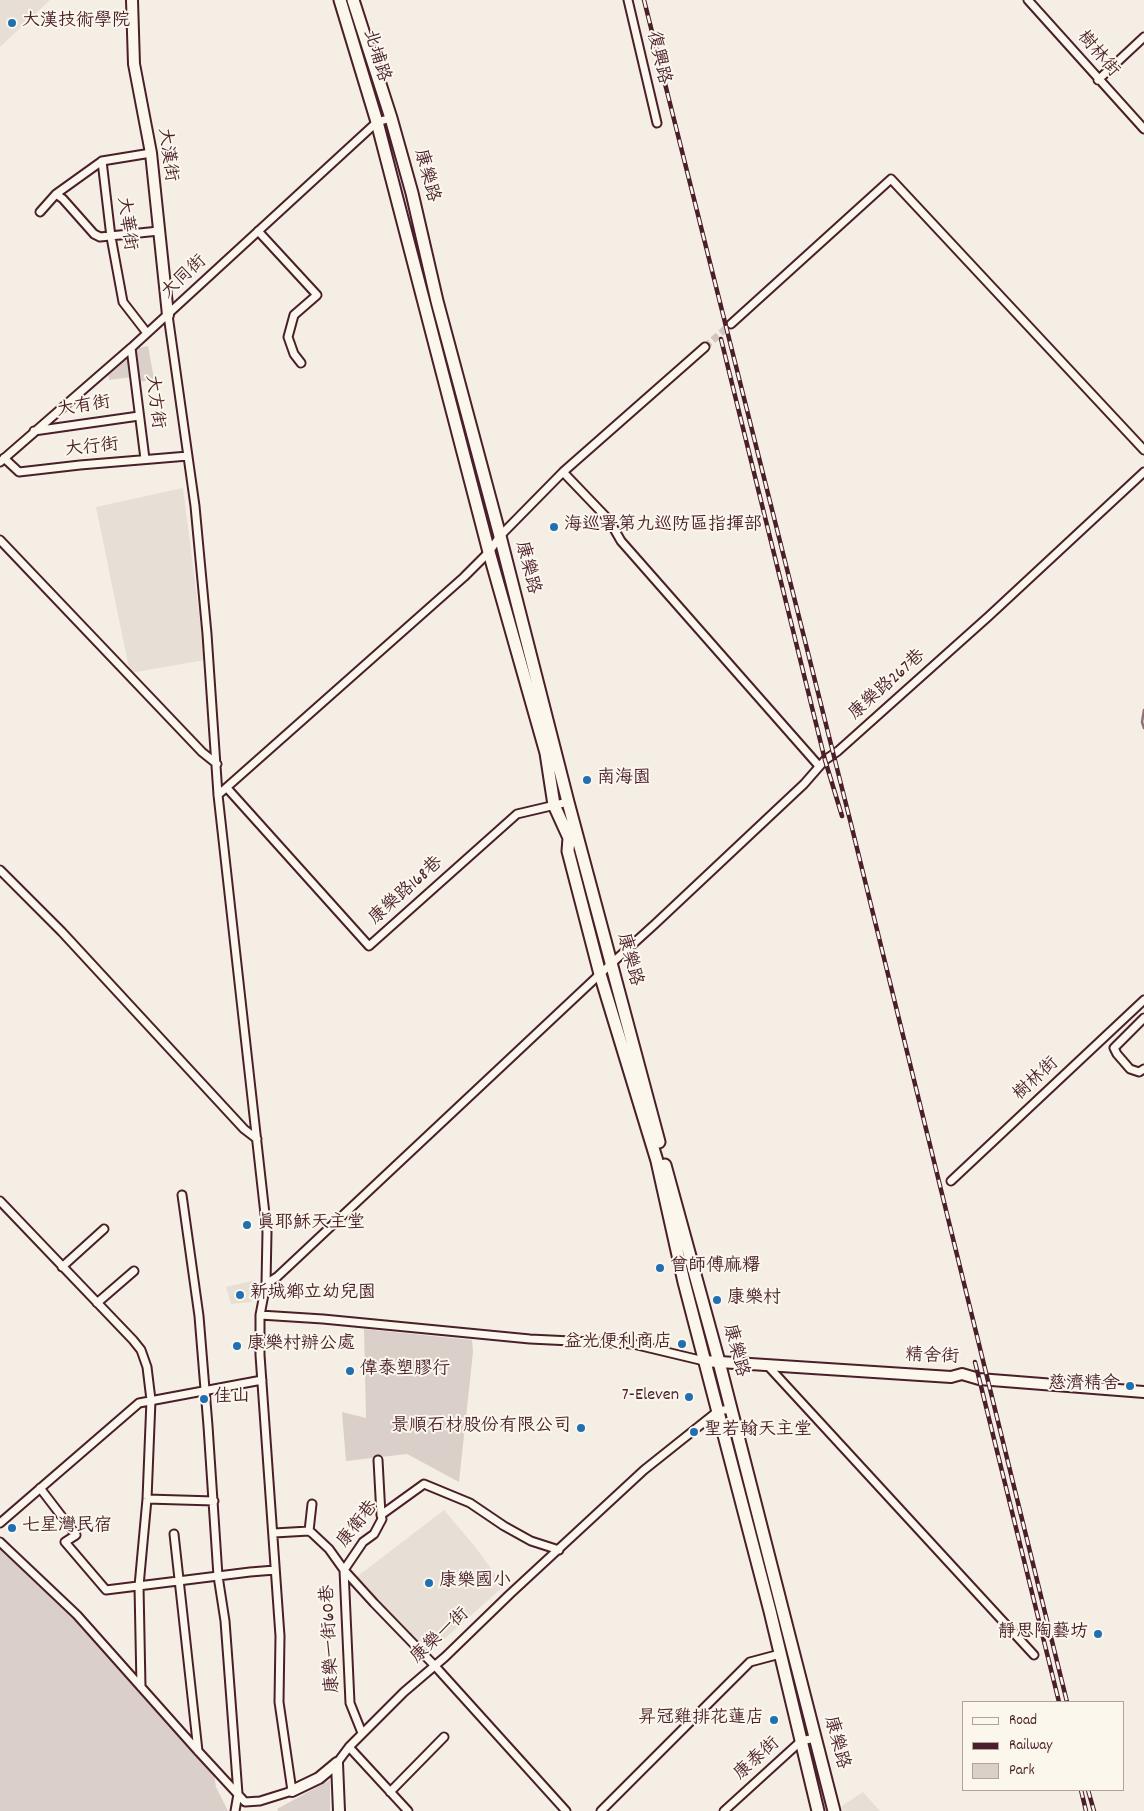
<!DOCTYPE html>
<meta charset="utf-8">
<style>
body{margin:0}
#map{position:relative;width:1144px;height:1811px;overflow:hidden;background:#f4eee4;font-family:Dekko,sans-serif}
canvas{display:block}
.legend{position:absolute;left:962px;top:1701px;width:162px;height:90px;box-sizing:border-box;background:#fbf7ec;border:1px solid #b4a19f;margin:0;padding:6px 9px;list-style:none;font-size:15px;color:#4a1f2b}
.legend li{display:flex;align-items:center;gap:10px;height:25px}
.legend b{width:25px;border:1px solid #b4a19f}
</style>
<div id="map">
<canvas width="1144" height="1811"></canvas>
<ul class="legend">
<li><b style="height:6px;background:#fbf7ec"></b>Road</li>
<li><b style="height:6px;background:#4a1f2b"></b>Railway</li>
<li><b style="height:14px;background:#dbd0c9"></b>Park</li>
</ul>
</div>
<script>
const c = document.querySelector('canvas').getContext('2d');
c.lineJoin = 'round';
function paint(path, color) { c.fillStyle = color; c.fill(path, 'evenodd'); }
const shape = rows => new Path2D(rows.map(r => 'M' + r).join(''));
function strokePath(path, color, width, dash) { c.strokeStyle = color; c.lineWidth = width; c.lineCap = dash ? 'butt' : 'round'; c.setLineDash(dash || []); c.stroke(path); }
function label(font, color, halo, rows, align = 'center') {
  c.font = font + ' Dekko,"LXGW WenKai TC",sans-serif'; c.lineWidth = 4; c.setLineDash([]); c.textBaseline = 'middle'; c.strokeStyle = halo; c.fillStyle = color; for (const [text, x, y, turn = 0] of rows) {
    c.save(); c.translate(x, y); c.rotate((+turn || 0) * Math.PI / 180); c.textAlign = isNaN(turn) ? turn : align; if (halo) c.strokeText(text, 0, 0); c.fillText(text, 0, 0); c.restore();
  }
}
paint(shape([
 [0,0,50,0,0,47],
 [183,488,205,660,130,673,96,507],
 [255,1280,251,1302,231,1304,226,1287],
 [444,1510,476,1548,504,1586,424,1657,354,1579],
 [863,1792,880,1811,843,1811,842,1806]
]), '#e7dfd6');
paint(shape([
 [148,346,154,379,140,382,134,349],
 [129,354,132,377,109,380,108,372],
 [364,1329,472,1340,473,1352,459,1482,407,1454,346,1461,342,1412,366,1418],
 [0,1537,3,1537,213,1769,216,1787,228,1811,0,1811],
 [330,1780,330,1811,278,1811,277,1809]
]), '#dbd0c9');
strokePath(shape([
 [1144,710,1142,722,1144,728]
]), '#8d7174', 2.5);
strokePath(shape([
 [705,347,731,324]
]), '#d2c5bf', 7, [7, 3.5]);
const street = shape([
 [628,0,657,123],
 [1028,0,1144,129],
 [1098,80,1144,37],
 [102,161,111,237,123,302,147,333],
 [56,194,63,199,94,234,100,237,159,231],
 [40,212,56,194,102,161,151,153],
 [258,231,317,295,294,315,288,337,294,354,301,363],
 [731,324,891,179,1144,450],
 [131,348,145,459],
 [34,431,139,416],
 [4,458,19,472,80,465,188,456],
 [0,462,131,348,377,122,391,118],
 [563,472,609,520,621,541,819,766],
 [0,540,202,752,217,764],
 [227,788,369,946,517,814,568,802],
 [218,795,464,577,489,552,500,536,563,472,705,347],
 [0,870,62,932,244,1129,257,1139],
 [1144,1018,1114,1048,1117,1054,1130,1069,1139,1072,1144,1069],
 [951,1181,1144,1000],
 [182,1195,199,1316,208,1426,218,1576,225,1621,238,1794,235,1811],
 [0,1201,133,1340,141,1350,147,1367,151,1400,147,1499,139,1586,141,1687],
 [62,1267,104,1229],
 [266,1284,277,1277,600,974,655,924,804,784,825,760,838,751,989,616,1144,472],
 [97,1303,134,1271],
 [260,1315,323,1319,530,1339,633,1344,704,1361],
 [768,1366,1034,1655],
 [378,1460,381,1515],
 [40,1488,76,1535,65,1542,106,1590,250,1572,275,1570],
 [147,1499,214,1501],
 [0,1523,139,1403,262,1380],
 [309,1531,312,1504],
 [274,1533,309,1531,312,1533,329,1549,344,1570,374,1603,435,1666,566,1811],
 [174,1534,198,1751],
 [0,1542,77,1615,198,1751,245,1802,260,1801,292,1791,279,1702,280,1636,260,1355,260,1315,266,1284,267,1232,218,795,207,634,195,506,168,315],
 [344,1570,363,1542,374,1534,382,1519,381,1515,424,1484,470,1503,504,1526,531,1541,559,1550],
 [344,1570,350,1703,362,1733],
 [349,1747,408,1811],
 [337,1763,349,1747,404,1692,445,1657,510,1594,644,1470,718,1411,730,1409],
 [390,1792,444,1737],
 [601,1811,750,1662,780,1654],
 [724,1811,801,1741,815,1738]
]);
const secondary = shape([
 [132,0,134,64,151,153,168,315],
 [704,1361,951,1377,962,1374,979,1379,1144,1392],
 [337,1763,339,1811],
 [292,1791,319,1778,337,1763]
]);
const primary = shape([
 [340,0,377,122,489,552,546,753,554,805,569,838,568,851,600,974,657,1161,684,1282,770,1611,818,1811],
 [353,0,391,118,412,193,437,301,500,536,568,802,659,1142],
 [665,1165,719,1362,834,1811]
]);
strokePath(street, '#4a1f2b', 11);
strokePath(secondary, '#4a1f2b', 14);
strokePath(primary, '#4a1f2b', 15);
strokePath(street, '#fbf7ec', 7);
strokePath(secondary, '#fbf7ec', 10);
strokePath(primary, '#fbf7ec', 11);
const rail = shape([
 [644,0,852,828,1067,1702],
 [721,339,825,760,842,816],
 [975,1362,1059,1702],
 [1081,1790,1086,1811],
 [1088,1790,1094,1811]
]);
strokePath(rail, '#4a1f2b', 4.5);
strokePath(rail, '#fbf7ec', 2.5, [8]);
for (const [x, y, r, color] of [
 [12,23,5,"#1f6fb2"],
 [554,527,5,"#1f6fb2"],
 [587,780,5,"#1f6fb2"],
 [247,1225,5,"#1f6fb2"],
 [660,1268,5,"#1f6fb2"],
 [240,1295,5,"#1f6fb2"],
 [717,1300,5,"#1f6fb2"],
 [682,1344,5,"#1f6fb2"],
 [237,1346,5,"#1f6fb2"],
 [350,1371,5,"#1f6fb2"],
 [1130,1386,5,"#1f6fb2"],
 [689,1397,5,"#1f6fb2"],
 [204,1399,5,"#1f6fb2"],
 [581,1428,5,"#1f6fb2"],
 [694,1432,5,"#1f6fb2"],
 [12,1528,5,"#1f6fb2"],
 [429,1583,5,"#1f6fb2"],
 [1098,1634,5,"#1f6fb2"],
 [774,1720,5,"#1f6fb2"]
]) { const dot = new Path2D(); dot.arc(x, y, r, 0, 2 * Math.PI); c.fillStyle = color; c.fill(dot); strokePath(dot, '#fbf7ec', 2); }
label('18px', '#4a1f2b', '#fbf7ec', [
 ["大漢技術學院",22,23],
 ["海巡署第九巡防區指揮部",564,527],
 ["南海園",597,780],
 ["真耶穌天主堂",257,1225],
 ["曾師傅麻糬",670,1268],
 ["新城鄉立幼兒園",250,1295],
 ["康樂村",727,1300],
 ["益光便利商店",672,1344,"right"],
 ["康樂村辦公處",247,1346],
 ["偉泰塑膠行",360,1371],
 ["慈濟精舍",1120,1386,"right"],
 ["7-Eleven",679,1397,"right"],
 ["佳山",214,1399],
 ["景順石材股份有限公司",571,1428,"right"],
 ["聖若翰天主堂",704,1432],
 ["七星灣民宿",22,1528],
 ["康樂國小",439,1583],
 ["靜思陶藝坊",1088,1634,"right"],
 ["昇冠雞排花蓮店",764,1720,"right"]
], 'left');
label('18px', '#4a1f2b', '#fbf7ec', [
 ["樹林街",1097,55,49],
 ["北埔路",375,56,73],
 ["復興路",657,58,77],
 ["大漢街",166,155,82],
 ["康樂路",425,176,75],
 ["大華街",125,224,82],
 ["大同街",185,278,-43],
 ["大方街",153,402,83],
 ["大有街",84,408,-9],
 ["大行街",92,449,-6],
 ["康樂路",526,568,76],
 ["康樂路267巷",888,686,-42],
 ["康樂路168巷",407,892,-42],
 ["康樂路",628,960,75],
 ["樹林街",1037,1080,-43],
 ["康樂路",734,1351,75],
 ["精舍街",932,1358,2],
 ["康衛巷",359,1525,-52],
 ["康樂一街",441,1637,-43],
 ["康樂一街60巷",332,1639,-93],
 ["康樂路",835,1743,75],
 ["康泰街",758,1760,-42]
]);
</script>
